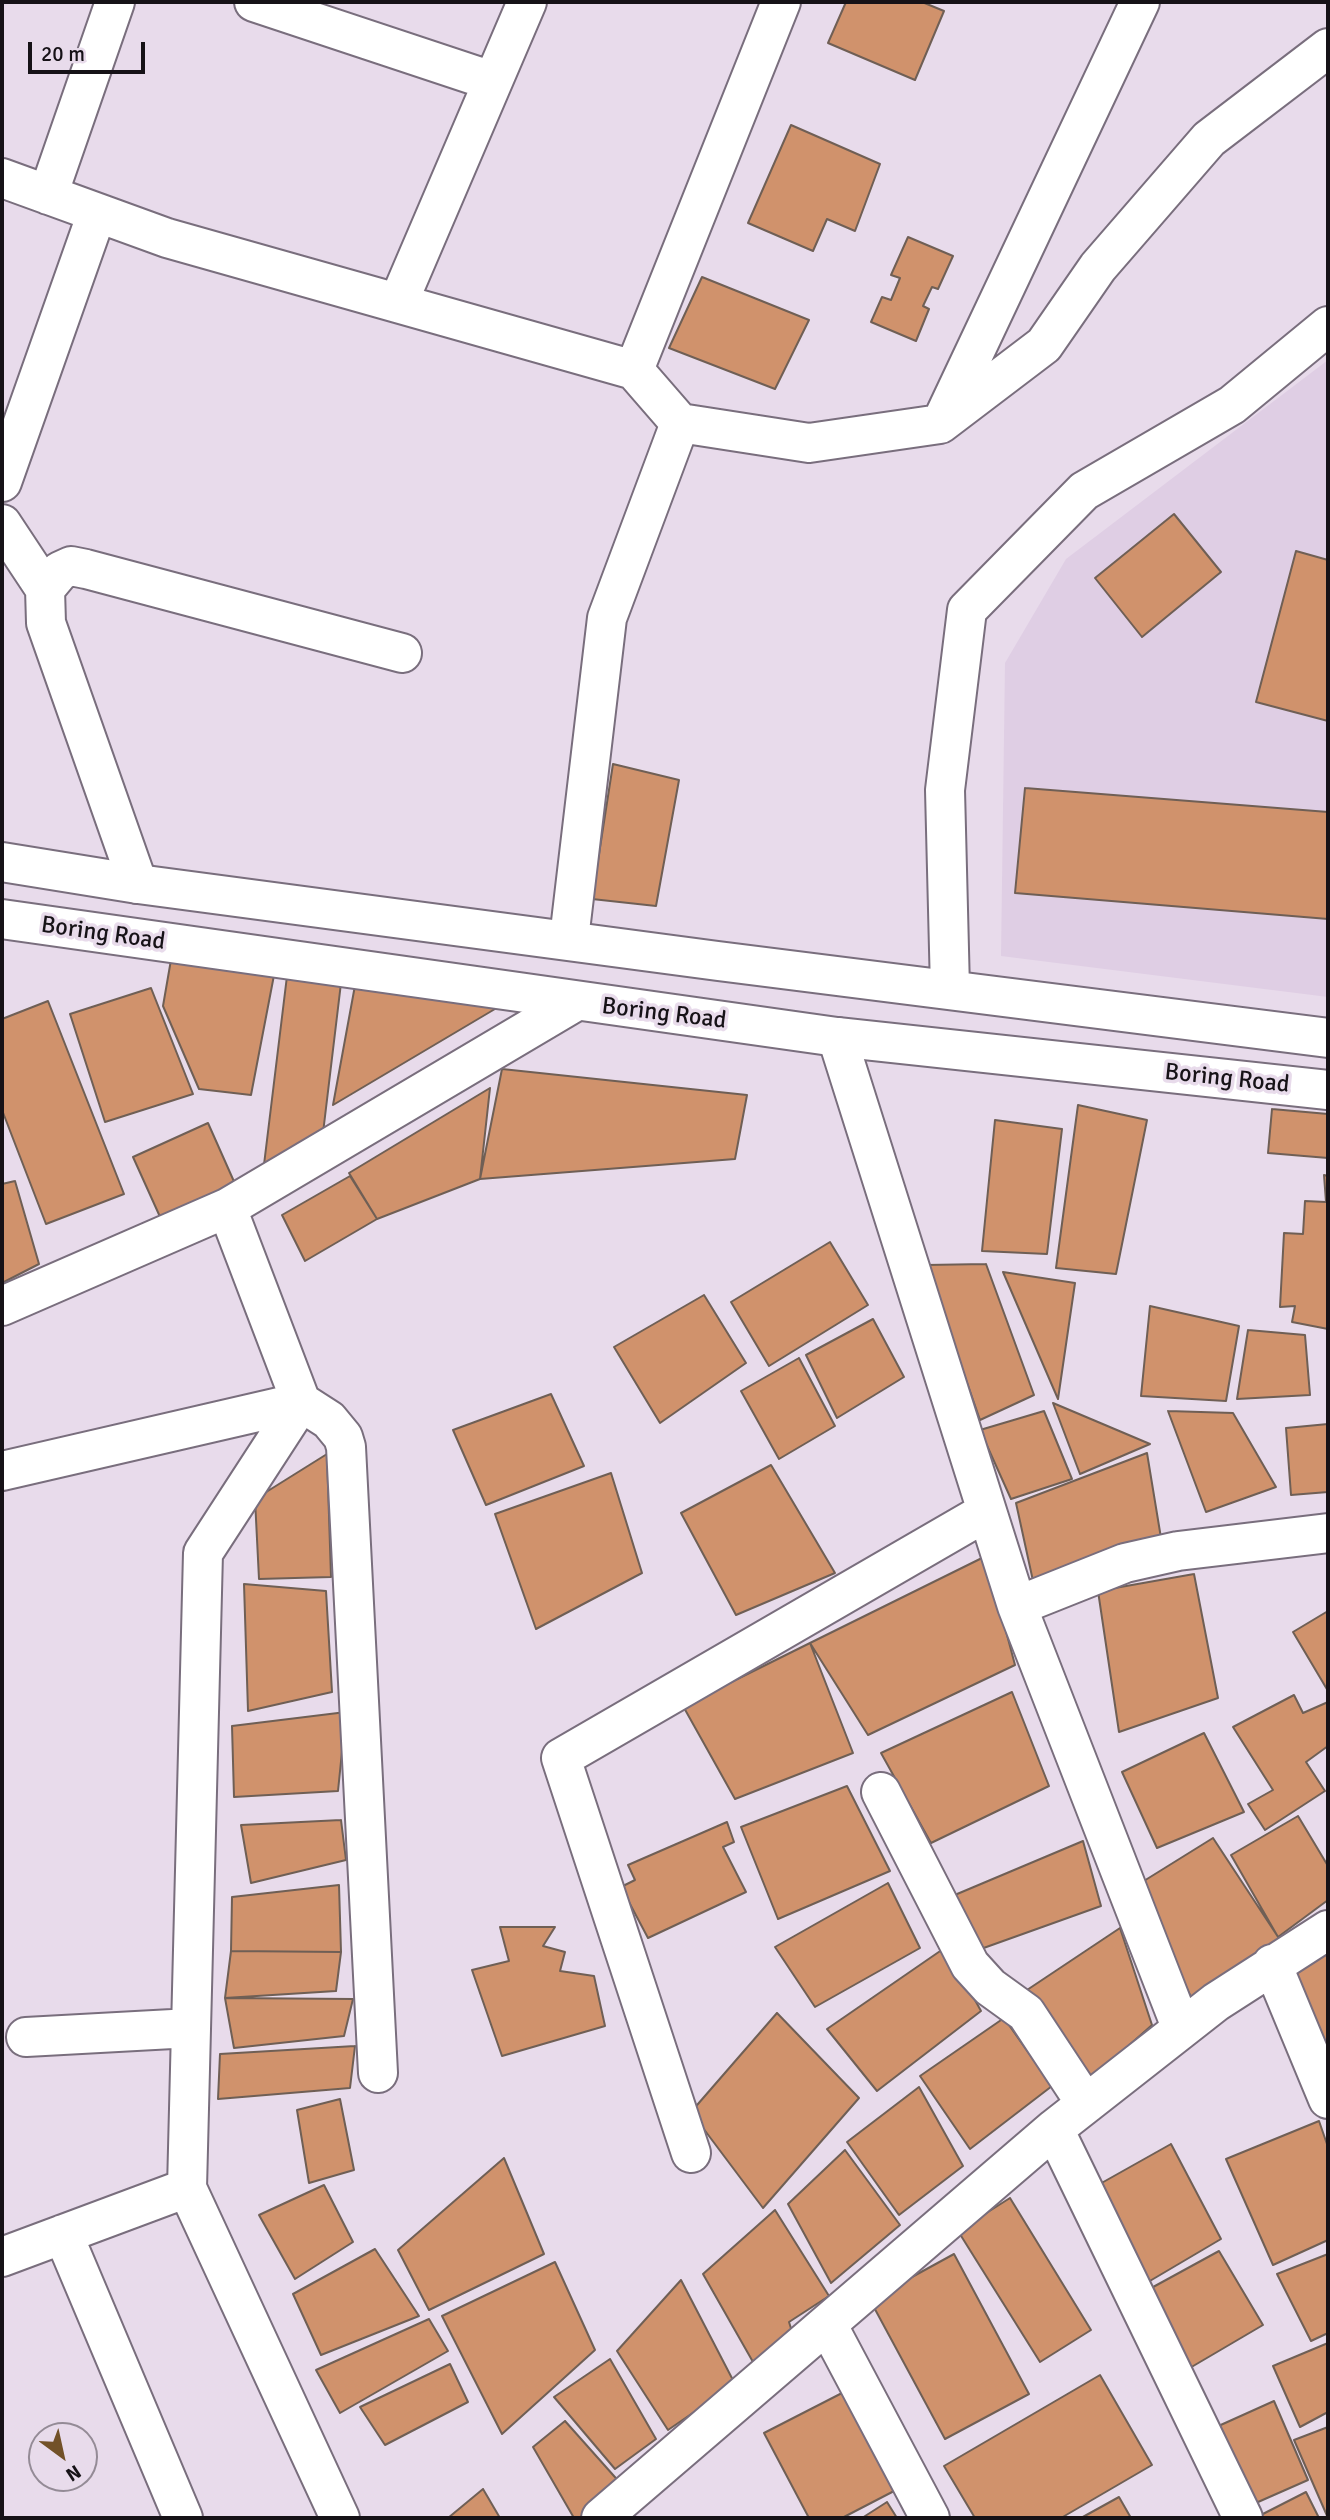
<!DOCTYPE html>
<style>
body{margin:0}
#map{position:relative;width:1330px;height:2520px;overflow:hidden;background:#e8dbeb;font-family:Signika,sans-serif}
canvas{display:block}
.frame{position:absolute;inset:0;border:4px solid #161217;pointer-events:none}
.north{position:absolute;left:28px;top:2422px;width:70px;height:70px;box-sizing:border-box;background:#e8dbeb;border:2px solid #948b96;border-radius:50%;rotate:147deg;font-size:19px;font-weight:700;line-height:28px;text-align:center;color:#161217}
.north::after{content:'';display:block;margin:auto;width:24px;height:32px;background:#725128;clip-path:polygon(50% 0,100% 100%,50% 72%,0 100%)}
.scale{position:absolute;left:28px;top:42px;width:117px;height:32px;box-sizing:border-box;border:4px solid #161217;border-top:0;padding-left:9px;font-size:21px;line-height:24px;white-space:nowrap;color:#161217;-webkit-text-stroke:5px #e8dbeb;paint-order:stroke}
</style>
<div id="map">
<canvas width="1330" height="2520"></canvas>
<div class="frame"></div>
<div class="north">N</div>
<div class="scale">20 m</div>
</div>
<script>
const c = document.querySelector('canvas').getContext('2d');
c.lineJoin = 'round';
function paint(path, color) { c.fillStyle = color; c.fill(path, 'evenodd'); }
const shape = rows => new Path2D(rows.map(r => 'M' + r).join(''));
function strokePath(path, color, width, dash) { c.strokeStyle = color; c.lineWidth = width; c.lineCap = dash ? 'butt' : 'round'; c.setLineDash(dash || []); c.stroke(path); }
function label(font, color, halo, rows, align = 'center') {
  c.font = font + ' Signika,sans-serif'; c.lineWidth = 7; c.setLineDash([]); c.textBaseline = 'middle'; c.strokeStyle = halo; c.fillStyle = color; for (const [text, x, y, turn = 0] of rows) {
    c.save(); c.translate(x, y); c.rotate((+turn || 0) * Math.PI / 180); c.textAlign = isNaN(turn) ? turn : align; if (halo) c.strokeText(text, 0, 0); c.fillText(text, 0, 0); c.restore();
  }
}
paint(shape([
 [1328,360,1328,997,1001,956,1005,663,1066,559]
]), '#dfcee4');
const building = shape([
 [846,2,922,2,944,11,915,80,828,43,846,2],
 [791,125,880,164,855,231,827,219,813,251,748,223,791,125],
 [908,237,953,256,938,289,932,287,923,306,929,309,916,341,871,322,882,297,891,300,900,278,891,275,908,237],
 [702,277,809,320,775,389,669,348,702,277],
 [1174,514,1221,572,1142,637,1095,578,1174,514],
 [1296,551,1328,560,1328,721,1256,702,1296,551],
 [613,764,679,780,656,906,592,899,613,764],
 [1025,788,1328,812,1328,919,1015,893,1025,788],
 [172,954,275,970,251,1095,199,1089,163,1006,172,954],
 [287,976,341,983,323,1133,262,1181,287,976],
 [356,980,500,1006,333,1105,356,980],
 [151,988,193,1094,105,1122,70,1014,151,988],
 [48,1001,124,1194,46,1224,2,1110,2,1019,48,1001],
 [502,1069,747,1095,735,1159,480,1179,502,1069],
 [490,1088,480,1179,377,1219,349,1173,490,1088],
 [1078,1105,1147,1120,1116,1274,1056,1268,1078,1105],
 [1272,1109,1328,1114,1328,1158,1268,1153,1272,1109],
 [995,1120,1062,1129,1047,1254,982,1251,995,1120],
 [208,1123,236,1186,161,1219,133,1157,208,1123],
 [1324,1175,1328,1176,1328,1329,1292,1322,1295,1306,1280,1307,1284,1233,1303,1234,1305,1201,1326,1202,1324,1175],
 [350,1176,377,1219,305,1261,282,1215,350,1176],
 [15,1181,39,1264,2,1283,2,1184,15,1181],
 [830,1242,868,1305,769,1366,731,1302,830,1242],
 [986,1264,1034,1395,980,1420,926,1265,986,1264],
 [1003,1272,1075,1283,1058,1399,1003,1272],
 [704,1295,746,1363,660,1423,614,1347,704,1295],
 [1150,1306,1239,1326,1226,1401,1141,1396,1150,1306],
 [873,1319,904,1377,837,1418,806,1355,873,1319],
 [1248,1330,1305,1335,1310,1395,1237,1399,1248,1330],
 [799,1358,835,1426,779,1459,741,1391,799,1358],
 [551,1394,584,1466,486,1505,453,1430,551,1394],
 [1053,1403,1150,1444,1080,1474,1053,1403],
 [1044,1411,1072,1479,1011,1499,980,1430,1044,1411],
 [1168,1411,1233,1413,1276,1487,1206,1512,1168,1411],
 [1328,1424,1328,1492,1291,1495,1286,1428,1328,1424],
 [1147,1453,1161,1538,1035,1590,1016,1503,1147,1453],
 [327,1454,331,1577,259,1579,255,1499,327,1454],
 [771,1465,835,1573,736,1615,681,1513,771,1465],
 [611,1473,642,1573,536,1629,495,1514,611,1473],
 [986,1556,1015,1665,868,1735,810,1643,986,1556],
 [1194,1574,1218,1698,1119,1732,1098,1591,1194,1574],
 [244,1584,326,1591,332,1692,248,1711,244,1584],
 [1328,1611,1328,1691,1293,1632,1328,1611],
 [810,1643,853,1753,735,1799,683,1706,810,1643],
 [1012,1692,1049,1786,931,1843,881,1753,1012,1692],
 [1294,1695,1303,1713,1328,1702,1328,1746,1306,1762,1325,1791,1265,1830,1248,1804,1273,1790,1233,1727,1294,1695],
 [346,1712,338,1791,234,1797,232,1726,346,1712],
 [1204,1733,1244,1812,1157,1848,1122,1772,1204,1733],
 [847,1786,890,1871,778,1919,741,1827,847,1786],
 [1298,1816,1328,1866,1328,1900,1278,1937,1231,1855,1298,1816],
 [341,1820,346,1860,251,1883,241,1825,341,1820],
 [727,1822,734,1842,723,1847,746,1892,648,1938,621,1887,635,1880,628,1865,727,1822],
 [1213,1838,1284,1946,1194,2004,1139,1884,1213,1838],
 [1083,1841,1101,1906,978,1950,950,1897,1083,1841],
 [888,1883,920,1948,815,2007,775,1947,888,1883],
 [339,1885,341,1952,231,1951,232,1897,339,1885],
 [500,1927,555,1927,543,1946,565,1952,560,1971,594,1976,605,2026,502,2056,472,1970,509,1961,500,1927],
 [1120,1928,1152,2025,1082,2087,1027,1990,1120,1928],
 [946,1947,981,2011,877,2091,827,2029,946,1947],
 [1328,1948,1328,2067,1285,1968,1328,1948],
 [231,1951,341,1952,336,1991,225,1998,231,1951],
 [225,1998,353,1999,344,2036,234,2048,225,1998],
 [777,2013,859,2098,763,2208,691,2112,777,2013],
 [1004,2018,1052,2086,970,2149,920,2076,1004,2018],
 [355,2046,350,2088,218,2099,220,2054,355,2046],
 [919,2087,963,2166,899,2215,847,2142,919,2087],
 [340,2099,354,2170,309,2183,297,2110,340,2099],
 [1319,2121,1328,2147,1328,2240,1273,2265,1226,2159,1319,2121],
 [1171,2144,1221,2239,1143,2285,1098,2185,1171,2144],
 [845,2150,900,2225,831,2283,788,2204,845,2150],
 [504,2158,544,2254,429,2310,398,2250,504,2158],
 [324,2185,353,2242,295,2279,259,2215,324,2185],
 [1010,2198,1091,2330,1040,2362,958,2231,1010,2198],
 [775,2210,829,2296,789,2322,794,2338,757,2369,703,2274,775,2210],
 [375,2249,419,2316,321,2355,293,2294,375,2249],
 [1219,2251,1263,2325,1183,2372,1144,2292,1219,2251],
 [954,2254,1029,2394,945,2439,870,2300,954,2254],
 [1328,2254,1328,2333,1311,2341,1277,2274,1328,2254],
 [555,2262,595,2350,502,2434,442,2316,555,2262],
 [681,2280,735,2384,668,2430,617,2351,681,2280],
 [429,2319,448,2351,340,2413,316,2370,429,2319],
 [1328,2343,1328,2412,1300,2427,1273,2366,1328,2343],
 [610,2359,656,2439,615,2469,554,2397,610,2359],
 [450,2364,468,2402,385,2445,360,2407,450,2364],
 [1100,2375,1152,2465,1061,2518,975,2518,944,2466,1100,2375],
 [844,2392,896,2490,842,2518,809,2518,764,2433,844,2392],
 [1274,2401,1308,2480,1249,2506,1214,2428,1274,2401],
 [565,2421,622,2485,579,2518,574,2518,533,2447,565,2421],
 [1328,2427,1328,2518,1294,2440,1328,2427],
 [483,2489,500,2518,448,2518,483,2489],
 [1306,2492,1319,2518,1255,2518,1306,2492],
 [1119,2497,1131,2518,1081,2518,1119,2497],
 [887,2502,897,2518,862,2518,887,2502]
]);
paint(building, '#d0926c');
strokePath(building, '#6f5f55', 2);
const minor = shape([
 [254,2,492,81],
 [2,178,167,238,634,370,680,423,809,443,940,424,1044,345,1098,267,1209,139,1328,48],
 [48,195,115,2],
 [398,303,527,2],
 [634,370,781,2],
 [943,419,1140,2],
 [2,482,97,213],
 [2,524,45,589],
 [138,884,46,623,45,589,60,571,71,566,86,569,402,653],
 [569,939,607,618,680,423],
 [837,1037,1017,1606,1181,2027],
 [2,1306,227,1208],
 [2,1471,301,1402,329,1420,343,1437,346,1447,378,2073],
 [1017,1606,1125,1563,1178,1551,1328,1533],
 [881,1792,970,1965,990,1987,1026,2013,1086,2104],
 [1272,1964,1328,2099],
 [26,2037,191,2028],
 [1054,2129,1243,2518],
 [691,2153,561,1758,986,1512],
 [63,2234,183,2518],
 [2,2257,187,2188],
 [827,2324,930,2518],
 [340,2518,187,2188,203,1553,301,1402,227,1208,575,1002],
 [601,2518,1054,2129,1216,2002,1328,1930]
]);
const tertiary = shape([
 [2,862,138,884,718,961,1328,1038],
 [2,919,837,1037,1328,1090],
 [950,989,945,790,967,610,1084,491,1232,405,1328,326]
]);
strokePath(minor, '#796e7d', 42);
strokePath(tertiary, '#796e7d', 42);
strokePath(minor, '#fff', 38);
strokePath(tertiary, '#fff', 38);
label('24px', '#161217', '#e8dbeb', [
 ["Boring Road",103,934,8],
 ["Boring Road",664,1014,7],
 ["Boring Road",1227,1079,6]
]);
</script>
